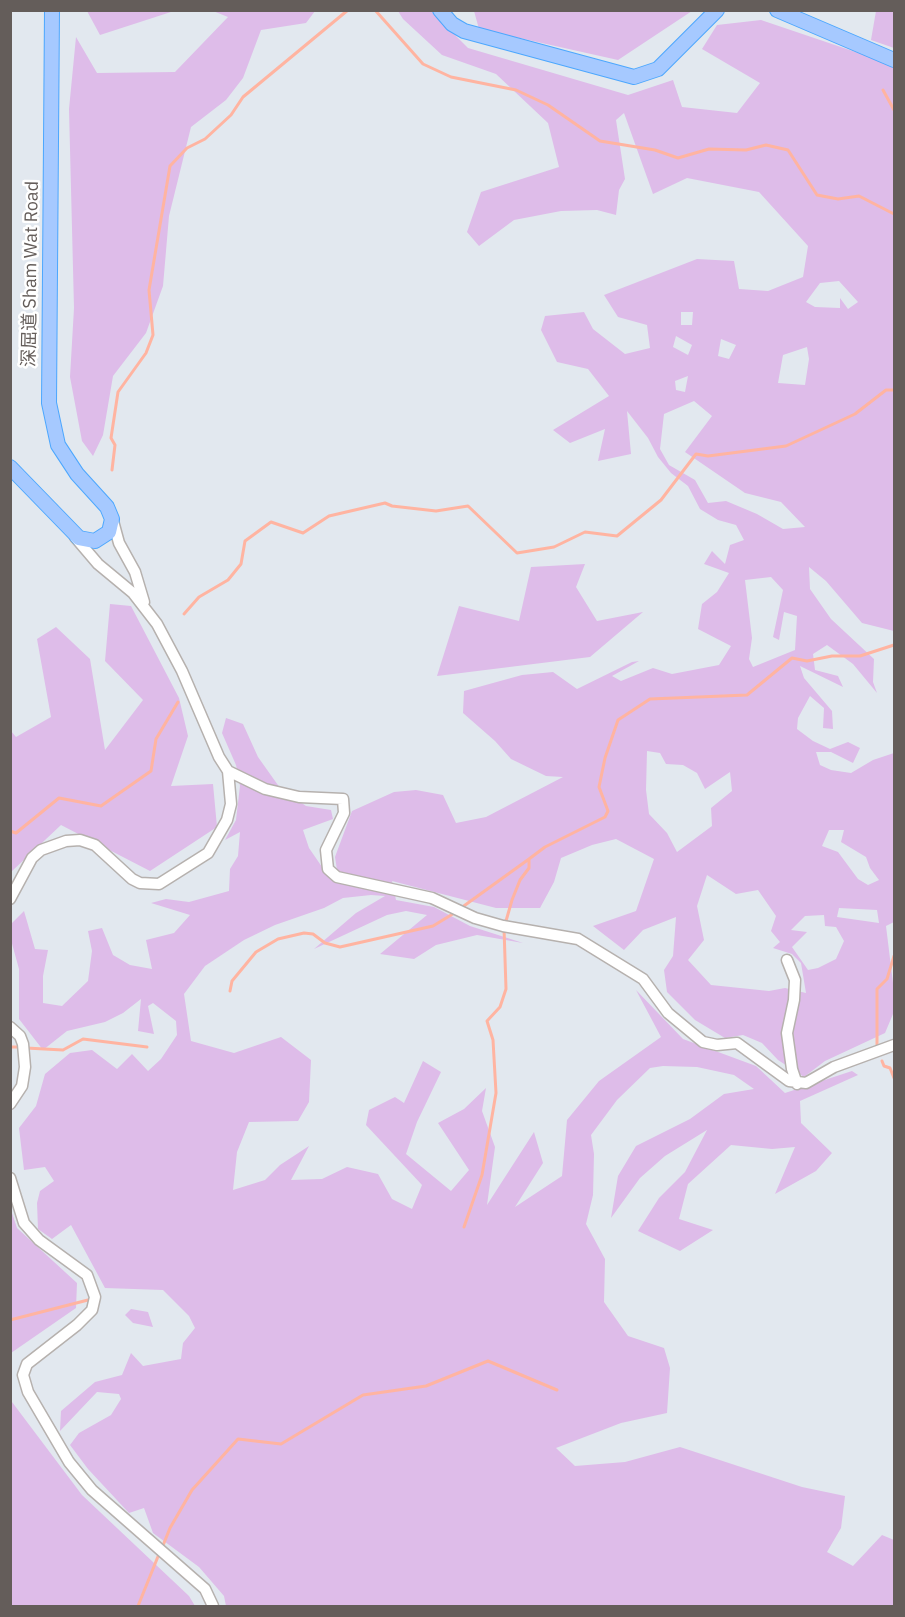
<!DOCTYPE html>
<meta charset="utf-8">
<style>
body{margin:0}
#map{position:relative;width:905px;height:1617px;overflow:hidden;background:#e2e8ef;font-family:"IBM Plex Sans",sans-serif}
canvas{display:block}
.frame{position:absolute;inset:0;border:12px solid #645d5a;pointer-events:none}
</style>
<div id="map">
<canvas width="905" height="1617"></canvas>
<div class="frame"></div>
</div>
<script>
const c = document.querySelector('canvas').getContext('2d');
c.lineJoin = 'round';
function paint(path, color) { c.fillStyle = color; c.fill(path, 'evenodd'); }
const shape = rows => new Path2D(rows.map(r => 'M' + r).join(''));
function strokePath(path, color, width, dash) { c.strokeStyle = color; c.lineWidth = width; c.lineCap = dash ? 'butt' : 'round'; c.setLineDash(dash || []); c.stroke(path); }
function label(font, color, halo, rows, align = 'center') {
  c.font = font + ' "IBM Plex Sans","Noto Sans SC",sans-serif'; c.lineWidth = 5; c.setLineDash([]); c.textBaseline = 'middle'; c.strokeStyle = halo; c.fillStyle = color; for (const [text, x, y, turn = 0] of rows) {
    c.save(); c.translate(x, y); c.rotate((+turn || 0) * Math.PI / 180); c.textAlign = isNaN(turn) ? turn : align; if (halo) c.strokeText(text, 0, 0); c.fillText(text, 0, 0); c.restore();
  }
}
paint(shape([
 [87,11,174,11,100,35],
 [213,11,315,11,306,23,261,30,243,78,226,100,191,127,169,216,163,286,146,333,113,376,103,435,93,456,82,441,70,377,74,308,69,109,76,37,97,73,175,72,228,17],
 [398,11,431,11,468,48,628,95,673,80,682,107,737,113,760,83,702,49,717,25,761,20,894,65,894,631,862,623,826,581,809,567,810,589,831,619,874,659,873,682,877,693,853,664,827,645,813,654,815,670,838,676,843,687,800,666,804,678,832,711,833,729,823,728,824,708,810,696,798,718,797,729,813,741,830,749,848,742,860,748,853,763,831,752,816,752,820,765,831,770,851,773,873,760,894,753,894,922,886,926,894,991,893,1014,885,1033,825,1061,804,1077,778,1060,762,1043,743,1035,725,1038,695,1020,667,992,664,970,673,956,676,917,643,930,624,950,593,926,636,911,654,859,616,839,592,845,561,858,554,882,540,908,496,908,392,881,396,900,434,907,470,926,523,943,477,935,436,945,414,959,380,954,427,915,406,911,387,915,314,949,356,913,385,896,371,895,343,898,324,908,275,925,244,940,205,966,184,994,191,1041,234,1053,281,1037,311,1060,309,1102,298,1121,249,1122,237,1152,233,1190,265,1180,280,1165,309,1146,291,1180,322,1179,347,1167,378,1174,392,1199,412,1209,422,1185,366,1125,369,1110,395,1097,404,1103,423,1061,441,1072,417,1122,406,1154,451,1191,469,1170,438,1123,464,1109,486,1088,482,1111,495,1147,487,1205,534,1132,543,1163,515,1207,562,1176,567,1120,599,1081,661,1037,636,990,683,1039,756,1066,785,1093,852,1071,858,1075,800,1101,801,1123,832,1153,816,1171,775,1194,795,1147,772,1149,731,1145,688,1184,679,1219,713,1230,680,1251,638,1231,659,1198,685,1172,707,1130,665,1156,640,1178,611,1218,618,1176,636,1146,690,1119,724,1094,754,1089,734,1075,697,1067,663,1066,650,1068,617,1100,591,1135,594,1154,593,1195,586,1224,605,1259,604,1302,628,1336,664,1348,670,1368,667,1413,621,1423,556,1448,575,1466,625,1462,680,1447,802,1487,845,1496,841,1528,827,1552,853,1566,882,1535,894,1540,894,1606,226,1606,224,1596,199,1567,153,1533,144,1508,129,1513,88,1469,70,1445,79,1433,111,1415,121,1399,119,1394,97,1392,60,1431,61,1411,95,1382,122,1375,131,1353,143,1366,181,1359,183,1343,195,1328,189,1316,163,1290,105,1288,71,1225,52,1239,38,1229,37,1203,40,1191,54,1181,45,1167,24,1170,19,1128,36,1106,45,1074,70,1053,92,1050,117,1069,132,1054,148,1071,161,1059,177,1035,176,1021,153,1003,148,1006,154,1034,138,1031,141,999,123,1013,105,1022,67,1031,43,1050,19,1019,19,969,11,940,11,924,24,911,35,949,48,950,43,976,43,1003,62,1006,88,981,92,951,88,931,102,928,113,955,130,965,152,969,146,940,174,933,190,915,151,903,166,899,189,902,229,891,230,869,238,856,240,832,225,840,236,820,240,786,236,765,222,733,226,718,243,724,258,757,280,788,306,806,331,810,333,819,303,830,309,848,331,880,337,870,335,857,352,811,394,792,416,790,443,795,456,823,486,817,563,777,546,776,511,759,495,741,463,713,464,691,522,675,553,672,577,689,632,662,639,661,612,676,621,681,653,668,672,674,719,665,731,646,698,629,702,604,717,592,729,573,704,564,712,551,725,564,730,545,744,540,736,525,718,520,700,509,688,486,671,473,658,457,648,438,627,411,631,454,598,461,605,429,570,443,553,430,609,396,588,369,557,362,541,330,545,316,584,312,593,329,625,354,650,348,647,325,618,317,604,295,697,259,734,261,739,289,768,291,803,277,808,246,759,192,687,178,653,194,624,113,616,120,625,179,619,190,616,215,597,210,561,211,514,220,479,246,467,232,481,192,559,167,548,123,496,74,442,55,403,19],
 [839,281,858,302,848,309,840,298,840,308,815,307,806,302,820,283],
 [681,312,693,312,692,325,681,325],
 [676,336,692,345,688,355,673,347],
 [721,339,736,345,729,359,718,356],
 [807,347,809,359,805,385,778,383,783,355],
 [688,376,685,392,676,390,675,381],
 [694,401,712,416,685,452,745,493,781,502,805,527,783,529,757,514,726,501,708,503,695,480,669,465,660,449,664,414],
 [771,577,783,590,773,637,779,640,784,612,797,616,795,650,753,667,749,659,752,638,745,580],
 [647,751,660,753,666,764,683,765,697,773,705,789,730,772,732,791,711,808,712,826,677,852,667,833,649,814,646,790],
 [829,830,844,830,841,842,866,857,870,868,879,880,868,885,858,879,838,852,822,846],
 [707,875,736,894,758,890,776,916,771,931,780,942,773,948,792,954,801,963,806,993,785,988,769,991,711,985,688,960,704,940,697,906],
 [839,908,877,910,879,923,837,917],
 [824,915,825,926,836,927,844,941,836,959,818,968,808,970,792,947,807,932,791,930,805,916],
 [474,11,692,11,618,60,479,29],
 [876,11,894,11,894,48,871,40],
 [585,564,576,587,597,621,643,612,590,657,437,676,459,606,519,621,531,567],
 [110,604,131,606,179,698,188,736,171,786,213,784,217,827,150,871,61,825,11,872,11,731,16,737,51,717,37,639,56,627,90,659,105,750,143,700,105,661],
 [10,1207,17,1228,77,1283,76,1308,11,1353],
 [131,1309,148,1312,153,1327,133,1323,125,1315],
 [11,1386,12,1402,82,1495,189,1596,195,1606,11,1606]
]), '#debce9');
strokePath(shape([
 [375,10,423,64,451,77,516,90,548,105,600,141,655,150,678,158,709,149,746,150,766,145,788,150,817,195,838,199,859,196,894,214],
 [883,90,894,110],
 [112,470,115,445,111,438,118,392,146,353,153,335,149,290,170,166,187,148,205,139,231,115,243,97,348,10],
 [184,614,199,597,228,580,241,564,245,541,271,522,303,533,329,516,385,503,392,506,436,511,468,506,517,553,554,547,585,532,617,536,661,500,696,454,708,456,786,446,855,414,886,390,894,390],
 [10,831,16,833,59,798,101,806,151,771,156,739,178,702],
 [461,908,529,859],
 [230,991,232,981,256,952,278,939,304,933,313,934,325,943,340,947,433,926,456,912],
 [877,1045,877,989,887,979,894,956],
 [10,1047,20,1047],
 [26,1048,63,1050,83,1039,147,1047],
 [882,1061,884,1066,890,1068,894,1078],
 [464,1227,482,1175,496,1093,493,1040,487,1021,500,1007,506,989,504,928,512,900,520,880,529,868,529,859,545,847,605,817,608,811,599,787,605,758,618,720,650,699,747,695,792,658,807,661,832,656,860,656,894,645],
 [10,1320,88,1300],
 [162,1548,170,1528,192,1490,238,1439,281,1444,363,1395,426,1386,488,1361,557,1390],
 [138,1606,159,1554]
]), '#ffb4a1', 3);
const minor = shape([
 [113,521,119,543,135,572,144,602],
 [228,771,265,789,299,797,343,799,344,813,326,850,328,869,337,877,432,898,475,918,503,926,578,939,643,979,668,1013,703,1042,717,1045,737,1043,789,1081,806,1083,834,1067,894,1045],
 [10,899,32,858,41,850,66,841,80,840,95,845,132,879,140,883,159,884,208,853,227,820,231,804,228,771,219,757,182,671,157,624,133,593,98,564,75,537],
 [787,960,795,980,794,1000,787,1033,792,1069,797,1084],
 [10,1027,20,1036,23,1044,25,1067,22,1086,10,1104],
 [10,1178,24,1223,39,1240,87,1275,95,1297,92,1310,77,1325,27,1364,23,1375,28,1392,69,1462,92,1490,205,1589,213,1606]
]);
const major = shape([
 [440,10,452,24,464,31,634,77,658,69,717,10],
 [777,10,894,60],
 [10,467,79,538,95,541,109,532,112,519,107,507,77,474,58,445,49,403,52,10]
]);
strokePath(minor, '#b6b1ae', 13);
strokePath(major, '#4ca7fe', 16);
strokePath(minor, '#fff', 10);
strokePath(major, '#a6c9ff', 14);
label('18px', '#645d5a', '#fff', [
 ["深屈道 Sham Wat Road",31,274,-89]
]);
</script>
